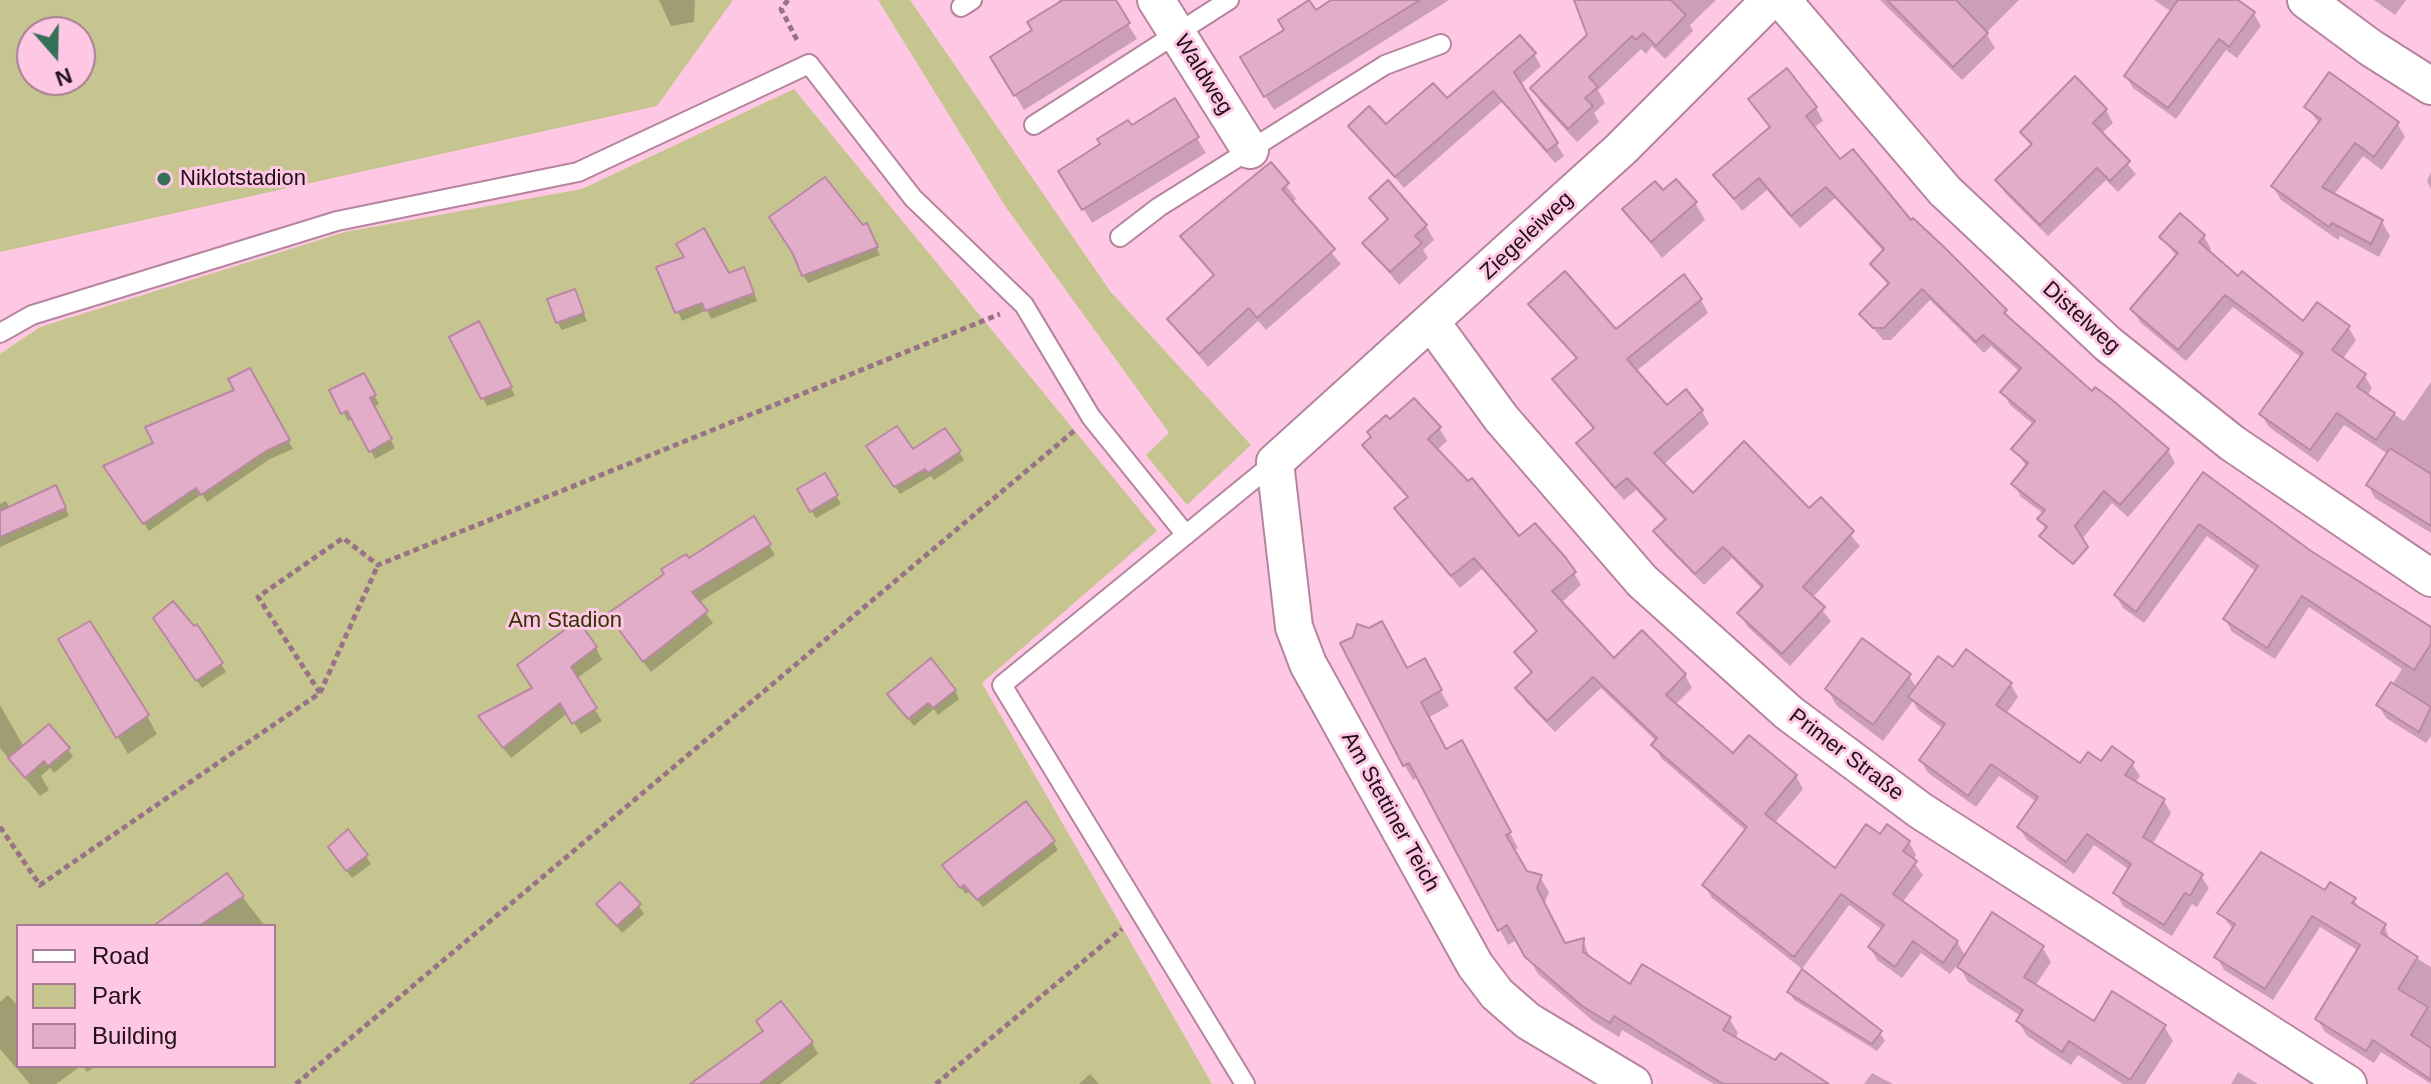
<!DOCTYPE html>
<meta charset="utf-8">
<style>
body{margin:0}
#map{position:relative;width:2431px;height:1084px;overflow:hidden;background:#fec8e4;font-family:Helvetica,sans-serif}
canvas{display:block}
.legend{position:absolute;left:16px;top:924px;width:260px;height:144px;box-sizing:border-box;background:#fec8e4;border:2px solid #a67e93;margin:0;padding:10px 14px;list-style:none;font-size:24px;color:#210f19}
.legend li{display:flex;align-items:center;gap:16px;height:40px}
.legend b{width:40px;border:2px solid #a67e93}
.north{position:absolute;left:16px;top:16px;width:80px;height:80px;box-sizing:border-box;background:#fec8e4;border:2px solid #a67e93;border-radius:50%;rotate:160deg;font-size:22px;font-weight:700;line-height:32px;text-align:center;color:#210f19}
.north::after{content:'';display:block;margin:auto;width:28px;height:36px;background:#357059;clip-path:polygon(50% 0,100% 100%,50% 72%,0 100%)}
</style>
<div id="map">
<canvas width="2431" height="1084"></canvas>
<ul class="legend">
<li><b style="height:10px;background:#fff"></b>Road</li>
<li><b style="height:22px;background:#c7c58f"></b>Park</li>
<li><b style="height:22px;background:#e1adc8"></b>Building</li>
</ul>
<div class="north">N</div>
</div>
<script>
const c = document.querySelector('canvas').getContext('2d');
c.lineJoin = 'round';
function paint(path, color) { c.fillStyle = color; c.fill(path, 'evenodd'); }
const shape = rows => new Path2D(rows.map(r => 'M' + r).join(''));
function strokePath(path, color, width, dash) { c.strokeStyle = color; c.lineWidth = width; c.lineCap = dash ? 'butt' : 'round'; c.setLineDash(dash || []); c.stroke(path); }
function label(font, color, halo, rows, align = 'center') {
  c.font = font + ' Helvetica,sans-serif'; c.lineWidth = 6; c.setLineDash([]); c.textBaseline = 'middle'; c.strokeStyle = halo; c.fillStyle = color; for (const [text, x, y, turn = 0] of rows) {
    c.save(); c.translate(x, y); c.rotate((+turn || 0) * Math.PI / 180); c.textAlign = isNaN(turn) ? turn : align; if (halo) c.strokeText(text, 0, 0); c.fillText(text, 0, 0); c.restore();
  }
}
paint(shape([
 [0,0,733,0,657,106,0,252],
 [80,32,80,80,32,80,32,32],
 [878,0,910,0,1110,291,1251,445,1187,505,1146,455,1169,433,1005,206],
 [794,89,1157,531,982,683,1212,1084,0,1084,0,354,40,327,345,232,582,189],
 [18,926,274,926,274,1066,18,1066]
]), '#c7c58f');
paint(shape([
 [659,0,695,0,694,22,671,26],
 [1058,0,1113,0,1137,39,1024,110,993,58,1035,31,1060,4],
 [1335,0,1449,0,1274,110,1250,72,1315,12],
 [1576,0,1716,0,1690,25,1693,31,1665,59,1652,46,1646,54,1641,49,1598,90,1605,103,1594,113,1599,122,1577,142,1541,103,1532,88,1590,36],
 [1880,0,2019,0,1986,33,1995,48,1962,80],
 [2154,0,2234,0,2254,14,2261,26,2237,58,2226,50,2176,119,2133,88,2126,76,2172,12],
 [2374,0,2406,0,2395,15],
 [1534,54,1541,66,1520,85,1564,156,1555,163,1502,102,1404,188,1350,126,1386,127,1447,101],
 [1750,99,1816,108,1823,121,1813,128,1840,161,2092,393,2168,450,2175,463,2128,517,2112,503,2071,552,2047,532,2040,519,2044,514,2021,497,2014,484,2027,467,2014,449,2034,425,2010,405,2003,392,2020,372,1991,346,1984,353,1930,300,1891,340,1883,340,1862,314,1889,286,1872,265,1884,252,1835,198,1800,228,1767,190,1742,211,1715,175,1771,128],
 [1174,101,1206,153,1092,223,1061,171],
 [2307,107,2397,123,2405,137,2382,170,2363,156,2333,196,2382,222,2390,236,2379,257,2340,236,2338,240,2281,200,2273,187,2320,125],
 [2106,110,2113,123,2101,134,2136,174,2118,192,2106,180,2048,236,2005,193,1998,181,2032,147,2022,132],
 [1271,165,1296,199,1291,203,1341,264,1266,330,1258,321,1208,367,1169,319,1215,278,1183,237],
 [2431,172,2431,189,2427,181],
 [1663,193,1695,203,1705,220,1662,258,1624,209],
 [1371,198,1426,226,1434,240,1423,250,1428,258,1399,285,1365,243,1388,222],
 [870,234,880,255,808,283,803,275],
 [2204,236,2211,249,2208,253,2238,279,2303,324,2348,327,2356,340,2342,360,2364,375,2372,388,2367,396,2404,421,2431,382,2431,533,2375,498,2368,485,2388,454,2344,425,2318,462,2269,427,2261,414,2302,358,2233,307,2186,361,2140,322,2132,309,2177,257,2161,237],
 [659,268,748,277,757,301,711,319,707,310,682,321],
 [574,291,587,321,562,330,557,322],
 [1701,300,1708,313,1635,372,1667,408,1702,411,1709,424,1663,465,1693,496,1809,511,1821,500,1860,546,1812,598,1831,621,1790,666,1747,626,1740,613,1762,589,1732,558,1704,585,1663,544,1656,531,1666,522,1636,490,1624,500,1586,456,1578,443,1594,430,1555,379,1577,360,1531,304,1616,332],
 [483,332,515,396,487,406,483,398],
 [249,370,293,449,270,459,207,502,202,494,149,531,110,474,237,391],
 [363,375,379,404,373,407,395,448,375,459,353,418,348,421,332,391],
 [1390,422,1439,428,1447,441,1436,451,1519,539,1574,573,1581,585,1561,603,1614,661,1685,675,1692,688,1675,705,1734,756,1796,776,1803,789,1774,824,1835,870,1881,836,1887,827,1909,842,1916,855,1913,861,1923,875,1902,903,1957,942,1966,957,2042,947,2051,962,2035,986,2095,1024,2164,1026,2173,1041,2145,1084,2123,1084,2078,1055,2071,1065,2027,1036,2018,1021,2021,1016,1968,982,1958,964,1950,974,1921,953,1902,978,1877,960,1870,947,1883,930,1849,905,1802,969,1712,898,1704,885,1746,831,1661,758,1654,745,1657,742,1601,688,1555,732,1525,701,1518,688,1532,675,1517,653,1538,633,1482,569,1460,588,1404,521,1397,508,1409,499,1365,445],
 [959,452,964,460,934,480,931,476,900,494,873,454],
 [2203,475,2310,553,2431,629,2431,736,2426,743,2386,718,2379,706,2402,669,2309,607,2275,659,2232,632,2225,619,2257,572,2207,536,2144,623,2123,608,2116,596],
 [825,476,841,504,816,518,799,490],
 [59,495,69,516,0,547,0,504,6,501,10,508],
 [753,519,775,555,698,603,713,623,651,672,616,625,688,560],
 [160,626,221,664,226,672,202,688],
 [61,640,147,716,157,734,128,754],
 [1343,644,1407,671,1424,661,1449,706,1428,718,1445,751,1470,758,1518,848,1513,851,1526,872,1540,877,1549,892,1544,905,1565,945,1583,941,1591,960,1631,987,1729,1018,1738,1033,1735,1039,1776,1063,1825,1084,1714,1084,1622,1030,1619,1037,1593,1021,1538,974,1518,939,1508,945,1419,777,1413,780,1405,766],
 [596,648,602,660,576,679,602,721,581,734,568,713,511,758,488,728,534,689],
 [1954,670,2011,685,2018,697,2006,714,2080,766,2132,764,2140,776,2135,783,2164,801,2171,813,2152,845,2201,876,2209,888,2197,907,2192,904,2172,936,2123,906,2116,893,2130,870,2094,845,2074,874,2027,840,2019,827,2037,802,1999,776,1976,807,1928,773,1921,761,1944,729,1918,710,1913,701,1883,741,1837,706,1827,689,1909,676,1917,689],
 [955,691,959,699,938,715,934,709,914,726,895,703],
 [0,705,24,747,68,749,73,757,54,773,50,768,41,776,49,790,40,796,0,748],
 [1053,842,1058,850,983,907,970,891,966,894,949,874],
 [335,855,366,856,371,864,352,878],
 [226,876,265,926,185,926],
 [2326,892,2354,900,2361,911,2385,926,2390,942,2431,967,2431,1084,2381,1052,2374,1063,2325,1032,2317,1019,2359,951,2320,927,2273,1000,2224,970,2217,957,2234,930,2220,913],
 [599,904,639,906,644,914,622,933],
 [1789,992,1880,1033,1885,1041,1877,1051,1794,1000],
 [8,995,18,1006,18,1066,81,1066,56,1084,30,1084,0,1049,0,1002],
 [812,1043,818,1054,780,1084,718,1084],
 [83,1066,97,1066,87,1072],
 [2238,1072,2258,1084,2231,1084],
 [1872,1073,1893,1084,1864,1084],
 [1090,1074,1099,1084,1079,1084]
]), '#0003');
const building = shape([
 [1063,0,1116,0,1130,23,1014,96,990,57,1032,30,1027,22,1063,0],
 [1309,0,1316,10,1331,0,1420,0,1264,97,1240,57,1284,30,1278,20,1309,0],
 [1574,0,1671,0,1686,15,1656,46,1643,33,1636,40,1632,36,1589,77,1598,87,1585,98,1593,106,1568,129,1530,88,1587,35,1574,0],
 [1887,0,1956,0,1988,33,1953,67,1887,0],
 [2178,0,2238,0,2255,12,2229,47,2219,39,2168,108,2124,76,2178,0],
 [1520,35,1536,53,1514,72,1558,143,1547,151,1493,91,1395,177,1348,126,1369,106,1386,124,1433,83,1447,98,1520,35],
 [1787,68,1817,107,1806,116,1840,159,1853,149,1911,220,1913,218,1944,247,2007,310,2004,313,2092,391,2095,387,2111,399,2169,449,2120,505,2104,491,2075,526,2088,547,2073,564,2039,536,2047,527,2037,519,2045,510,2011,484,2028,463,2011,449,2035,421,2000,392,2021,368,1983,335,1976,342,1922,289,1884,328,1873,328,1859,314,1889,283,1870,264,1884,249,1826,187,1791,216,1759,178,1734,199,1713,175,1770,127,1748,99,1787,68],
 [2329,72,2399,122,2374,157,2355,143,2322,187,2383,220,2371,244,2332,223,2329,227,2271,186,2321,119,2304,107,2329,72],
 [2075,76,2107,109,2093,123,2130,161,2110,181,2097,168,2040,225,1995,180,2032,144,2020,132,2075,76],
 [1175,98,1199,137,1082,210,1058,171,1100,144,1097,139,1128,120,1132,125,1175,98],
 [1271,162,1289,183,1282,189,1335,249,1257,318,1249,308,1199,354,1167,319,1214,275,1180,236,1271,162],
 [825,177,863,225,867,223,878,247,802,276,793,254,769,217,825,177],
 [1676,179,1697,202,1651,242,1622,209,1655,181,1663,190,1676,179],
 [1388,180,1427,225,1415,236,1422,243,1390,272,1362,243,1388,219,1369,198,1388,180],
 [2180,213,2205,235,2199,242,2238,276,2242,271,2303,321,2317,302,2350,326,2332,350,2366,374,2357,387,2395,413,2376,440,2337,413,2310,450,2259,414,2303,353,2225,295,2178,350,2130,309,2178,253,2159,237,2180,213],
 [704,228,729,273,744,267,754,293,705,311,702,303,675,313,656,267,684,257,676,244,704,228],
 [1565,271,1616,329,1684,274,1702,299,1627,359,1667,405,1686,389,1703,410,1654,453,1693,493,1744,441,1809,508,1821,497,1854,531,1803,587,1825,607,1782,654,1737,613,1763,586,1723,547,1695,574,1653,531,1666,519,1627,478,1615,488,1576,443,1594,428,1552,379,1577,358,1528,304,1565,271],
 [575,289,584,313,556,323,547,299,575,289],
 [479,321,512,387,481,399,449,337,479,321],
 [250,368,290,440,266,451,201,495,196,488,143,524,103,466,153,443,145,427,234,390,228,379,250,368],
 [364,373,376,395,370,398,392,439,369,452,347,411,341,414,329,390,364,373],
 [1414,398,1441,427,1428,439,1468,481,1472,478,1519,536,1535,523,1566,558,1576,572,1552,591,1614,658,1642,630,1686,674,1666,695,1733,753,1749,735,1797,775,1765,814,1835,868,1866,824,1880,834,1887,824,1910,841,1903,851,1917,861,1893,894,1958,941,1943,963,1913,941,1895,967,1868,947,1884,925,1841,894,1794,957,1702,885,1747,827,1651,745,1657,738,1593,677,1547,721,1515,688,1532,672,1514,652,1537,631,1474,558,1451,576,1394,508,1408,497,1362,445,1371,437,1367,432,1386,415,1390,419,1414,398],
 [897,426,913,449,945,428,961,451,928,473,925,469,894,487,866,446,897,426],
 [2390,448,2431,474,2431,526,2366,485,2390,448],
 [2203,472,2311,551,2431,627,2431,644,2414,670,2302,596,2267,648,2223,619,2258,566,2199,524,2136,612,2114,595,2203,472],
 [825,473,838,495,810,512,797,489,825,473],
 [56,485,66,508,0,537,0,511,56,485],
 [754,516,771,544,692,592,708,611,643,662,607,614,664,574,661,569,686,554,689,558,754,516],
 [173,601,194,626,197,624,223,663,196,681,153,618,173,601],
 [578,620,597,647,571,667,597,708,572,724,560,703,503,748,478,716,532,688,517,665,578,620],
 [90,621,149,715,116,738,58,639,90,621],
 [1382,621,1407,668,1425,658,1442,690,1421,702,1446,749,1462,740,1511,832,1506,835,1527,871,1542,875,1537,888,1565,943,1584,938,1583,952,1630,984,1642,964,1731,1017,1723,1030,1775,1060,1781,1053,1829,1084,1723,1084,1614,1016,1610,1023,1582,1006,1525,957,1507,925,1498,931,1409,763,1403,766,1340,643,1353,637,1357,624,1369,628,1382,621],
 [1862,638,1911,674,1873,725,1825,689,1862,638],
 [1966,649,2012,683,1996,705,2080,763,2088,752,2101,761,2112,746,2134,762,2125,775,2165,799,2143,837,2203,874,2190,896,2185,893,2164,925,2113,893,2131,864,2087,834,2066,862,2017,827,2038,797,1991,764,1968,796,1919,760,1945,724,1908,697,1938,656,1953,667,1966,649],
 [931,658,956,690,933,708,928,703,908,719,887,694,931,658],
 [2391,682,2431,707,2419,732,2376,705,2391,682],
 [49,724,70,748,48,766,44,761,25,778,8,758,49,724],
 [1026,801,1055,841,977,900,964,885,960,888,942,865,1026,801],
 [348,829,368,855,346,871,328,847,348,829],
 [2261,852,2325,890,2330,882,2356,898,2352,903,2386,924,2381,933,2418,957,2398,989,2428,1007,2411,1035,2431,1048,2431,1080,2373,1040,2366,1051,2315,1019,2360,945,2312,916,2265,989,2214,957,2235,924,2217,913,2261,852],
 [227,873,244,896,199,926,153,926,227,873],
 [620,882,641,904,617,926,596,904,620,882],
 [1992,912,2044,946,2024,977,2094,1021,2112,991,2166,1025,2130,1080,2069,1041,2062,1052,2016,1021,2023,1010,1957,967,1992,912],
 [1802,969,1882,1031,1872,1044,1787,992,1802,969],
 [781,1001,813,1042,759,1084,690,1084,763,1031,756,1021,781,1001]
]);
paint(building, '#e1adc8');
strokePath(building, '#ba88a2', 2);
const service = shape([
 [961,7,972,0],
 [1034,125,1229,0],
 [1120,237,1159,207,1385,65,1441,44],
 [0,333,32,315,337,221,578,172,809,64,913,198,1024,305,1091,417,1186,535],
 [1245,1084,1002,685,1275,462]
]);
const minor = shape([
 [1156,0,1250,150],
 [1782,0,1945,191,2108,344,2232,443,2431,578],
 [2306,0,2371,48,2431,86],
 [1432,323,1501,418,1642,581,1789,713,1921,811,2348,1084],
 [1633,1084,1528,1021,1497,994,1475,965,1308,664,1294,627,1275,462,1621,149,1770,0]
]);
strokePath(service, '#b6849f', 22);
strokePath(minor, '#b6849f', 40);
strokePath(shape([
 [788,0,781,9,798,42],
 [320,693,258,597,343,538,378,565,1000,314],
 [0,827,40,885,320,693,378,565],
 [296,1084,1074,431],
 [936,1084,1122,929]
]), '#987387', 5, [6, 4]);
strokePath(service, '#fff', 18);
strokePath(minor, '#fff', 36);
for (const [x, y, r, color] of [
 [164,179,8,"#357059"]
]) { const dot = new Path2D(); dot.arc(x, y, r, 0, 2 * Math.PI); c.fillStyle = color; c.fill(dot); strokePath(dot, '#fec8e4', 3); }
label('22px', '#210f19', '#fec8e4', [
 ["Waldweg",1203,75,58],
 ["Ziegeleiweg",1527,236,-43],
 ["Distelweg",2081,318,42],
 ["Primer Straße",1846,755,37],
 ["Am Stettiner Teich",1390,812,61]
]);
label('22px', '#210f19', '#fec8e4', [
 ["Niklotstadion",180,179]
], 'left');
label('22px', '#363301', '#fec8e4', [
 ["Am Stadion",565,621]
]);
</script>
